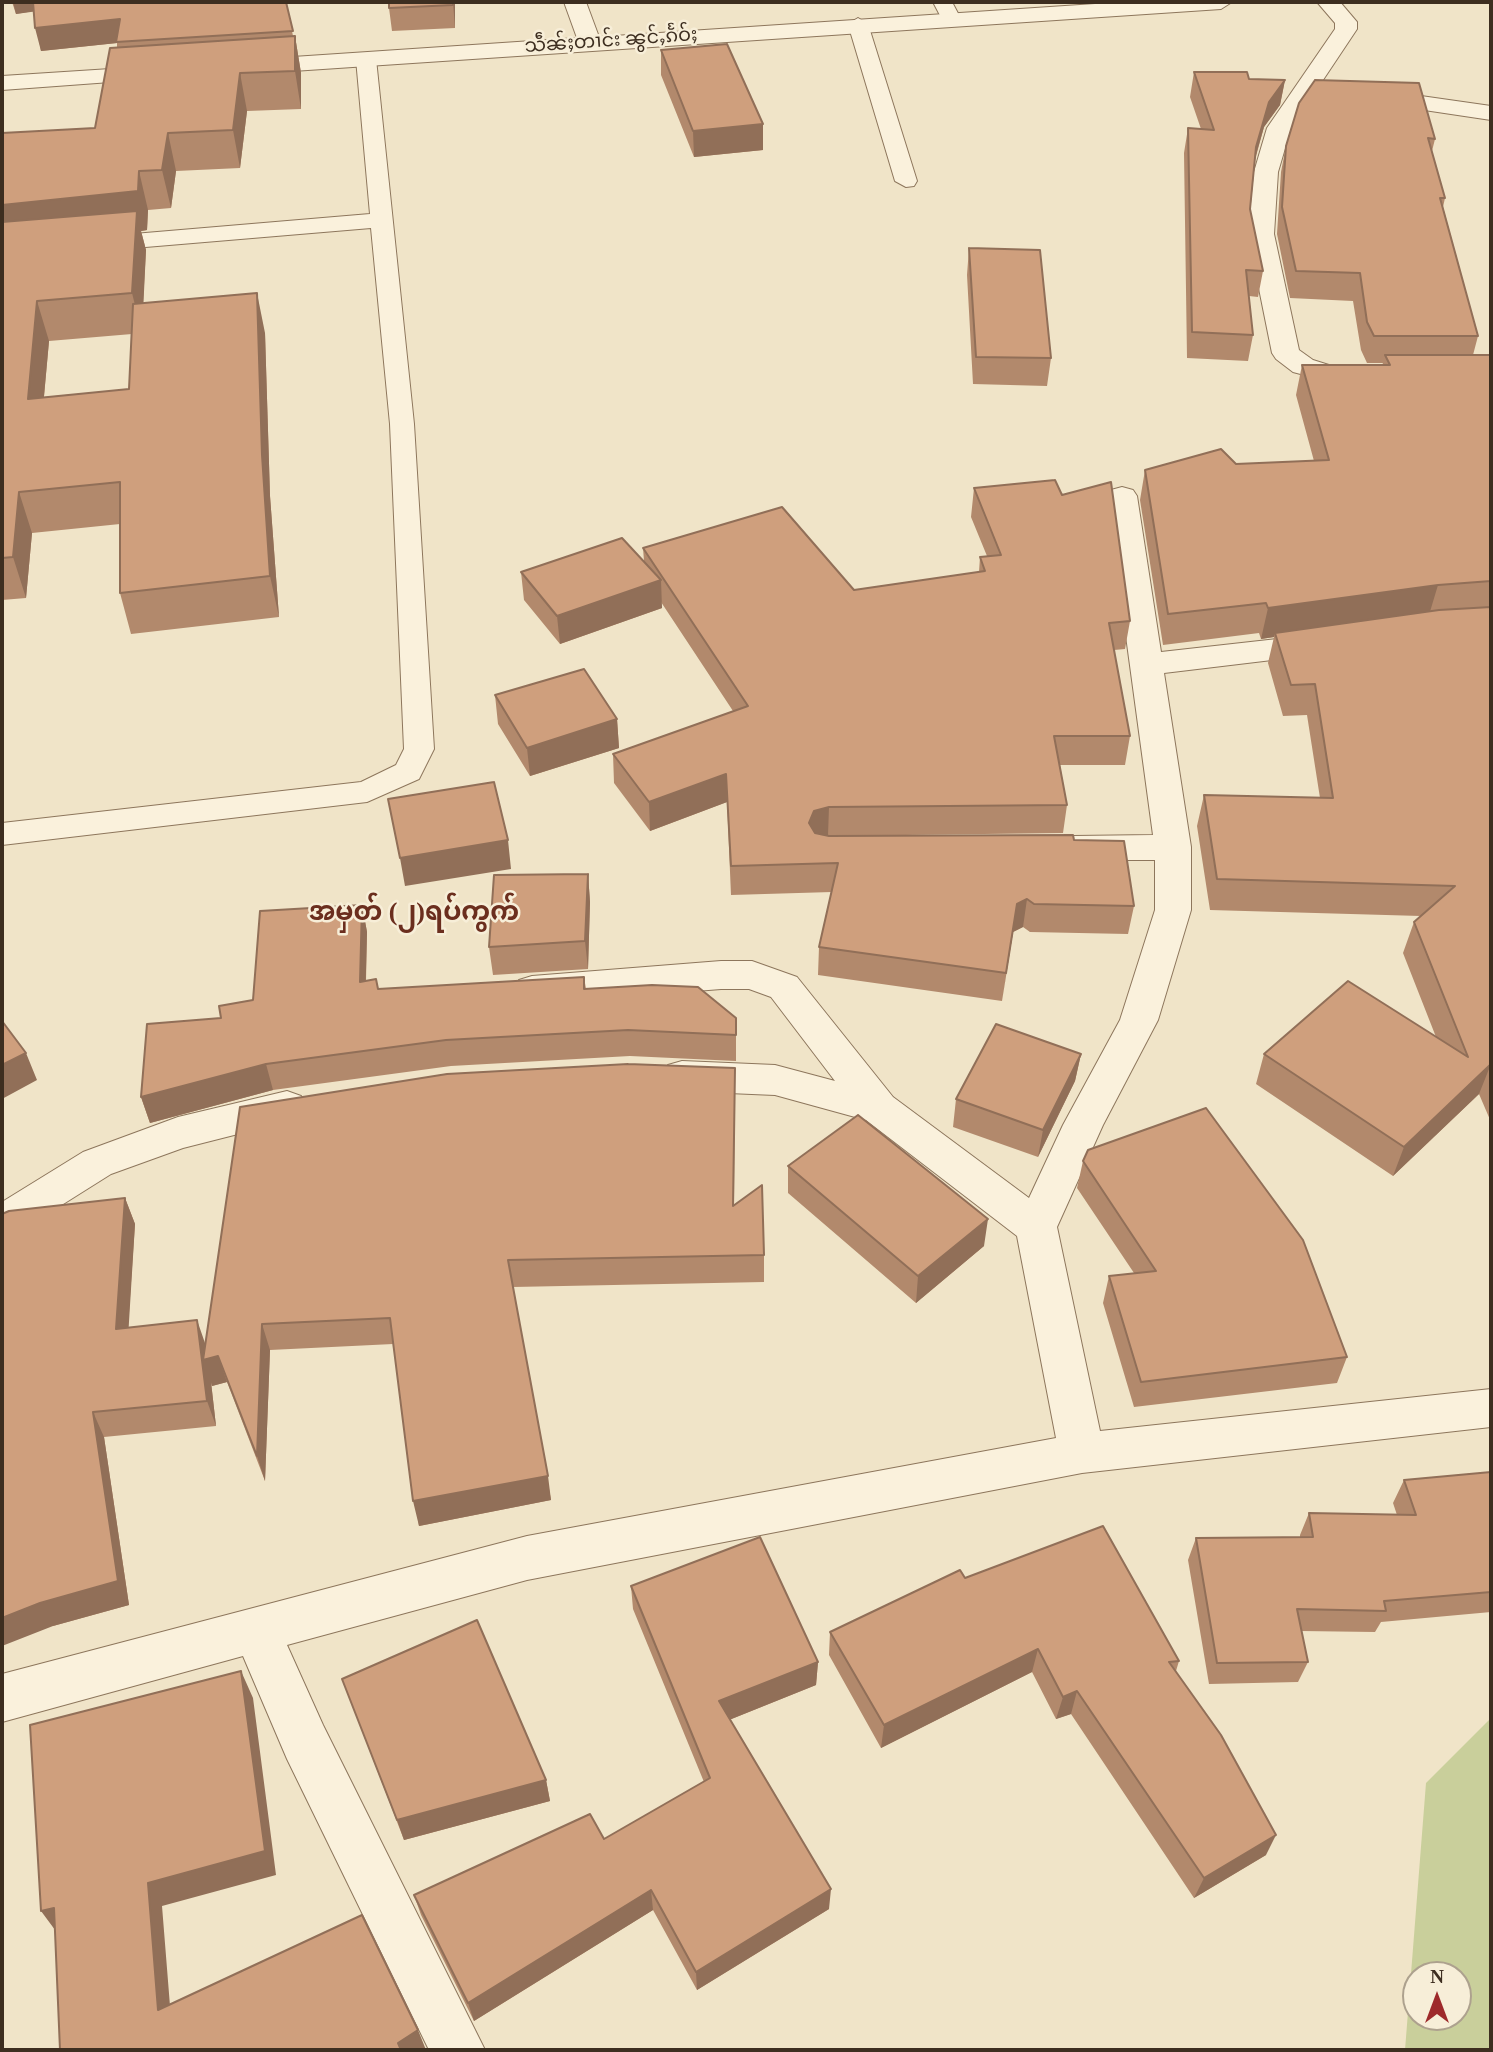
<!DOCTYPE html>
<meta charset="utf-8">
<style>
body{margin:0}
#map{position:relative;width:1493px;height:2052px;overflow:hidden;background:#f0e4c8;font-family:"Times New Roman",serif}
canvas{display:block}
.frame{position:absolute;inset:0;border:4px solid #3d2e20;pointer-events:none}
.north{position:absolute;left:1402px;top:1961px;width:70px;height:70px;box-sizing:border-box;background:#f7eed8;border:2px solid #ada18e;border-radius:50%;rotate:0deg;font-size:19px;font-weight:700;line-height:28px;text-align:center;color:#3d2e20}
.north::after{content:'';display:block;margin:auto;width:24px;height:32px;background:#9e2a2b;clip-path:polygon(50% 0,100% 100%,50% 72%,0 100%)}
</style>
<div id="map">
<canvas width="1493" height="2052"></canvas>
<div class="frame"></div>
<div class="north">N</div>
</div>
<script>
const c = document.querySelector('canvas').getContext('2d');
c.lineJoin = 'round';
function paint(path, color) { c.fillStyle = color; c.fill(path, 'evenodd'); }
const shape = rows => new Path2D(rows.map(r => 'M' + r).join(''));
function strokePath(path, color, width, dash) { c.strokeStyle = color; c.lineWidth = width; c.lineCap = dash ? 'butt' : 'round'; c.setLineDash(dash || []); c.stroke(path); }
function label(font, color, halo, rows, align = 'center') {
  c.font = font + ' "Times New Roman","Noto Sans Myanmar",serif'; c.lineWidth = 5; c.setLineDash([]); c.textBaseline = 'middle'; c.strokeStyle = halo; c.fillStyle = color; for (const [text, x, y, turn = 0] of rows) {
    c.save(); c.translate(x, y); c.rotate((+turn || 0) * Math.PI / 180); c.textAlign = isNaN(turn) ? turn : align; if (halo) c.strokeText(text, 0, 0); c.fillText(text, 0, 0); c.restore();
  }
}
paint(shape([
 [1491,1718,1491,2050,1405,2050,1426,1783],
 [1416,1975,1458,1975,1458,2017,1416,2017]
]), '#c9cf9b');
const service = shape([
 [933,2,952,2,961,19,958,23,944,23,933,2],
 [858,18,868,24,917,181,914,186,906,187,895,181,848,24,858,18],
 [366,53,376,59,414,424,434,749,419,779,367,802,2,845,2,823,361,782,396,765,404,749,390,424,371,228,98,251,87,244,98,237,370,214,356,59,366,53]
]);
const minor = shape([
 [564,2,586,2,599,37,1125,2,1232,2,1221,9,248,74,240,72,236,67,240,62,248,60,577,38,564,2],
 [1317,2,1340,2,1357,22,1357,29,1291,128,1278,172,1274,234,1299,350,1313,360,1332,366,1364,368,1368,374,1364,380,1354,382,1331,382,1293,372,1276,359,1272,353,1248,234,1254,172,1267,128,1335,29,1335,23,1317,2],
 [157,66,165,68,169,73,165,78,2,90,2,76,157,66],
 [1372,89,1491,106,1491,120,1364,101,1360,96,1364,91,1372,89],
 [1122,487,1133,490,1137,496,1161,652,1322,634,1333,637,1338,644,1333,651,1322,654,1164,673,1191,847,1191,910,1158,1020,1103,1125,1057,1227,1100,1431,1491,1389,1491,1427,1082,1473,527,1580,287,1645,323,1725,485,2050,429,2050,287,1759,243,1656,2,1722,2,1674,527,1536,1056,1438,1017,1236,866,1120,775,1095,682,1091,668,1087,662,1076,668,1065,682,1061,775,1065,835,1081,771,997,749,989,721,989,532,1004,519,1000,513,990,519,980,532,976,721,961,752,961,797,977,893,1097,1029,1198,1063,1125,1120,1020,1155,910,1155,860,1074,860,1061,857,1056,848,1061,839,1074,836,1153,835,1107,496,1111,490,1122,487],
 [287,1091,301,1096,307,1107,301,1118,183,1148,111,1174,49,1213,17,1237,2,1242,2,1202,83,1152,178,1117,287,1091]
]);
strokePath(service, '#8d765c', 2);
strokePath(minor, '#8d765c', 2);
paint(service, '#faf1dc');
paint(minor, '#faf1dc');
paint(shape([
 [12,2,286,2,293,36,295,36,301,73,301,109,247,111,240,168,176,171,171,208,148,210,147,230,141,231,146,250,143,303,265,333,270,496,279,617,131,634,120,593,120,524,32,533,26,598,2,600,2,133,95,128,117,47,117,43,41,51,34,11,16,14],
 [132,334,129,389,44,397,49,341],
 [455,2,455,28,392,31,389,8],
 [661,50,763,124,763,150,694,157,661,75],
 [1194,72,1249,79,1285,80,1280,105,1264,127,1255,160,1250,209,1263,271,1258,297,1249,296,1253,335,1248,361,1187,358,1184,153,1188,128,1201,129,1190,97],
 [1299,103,1435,139,1432,151,1445,198,1443,207,1478,336,1473,355,1491,355,1491,1122,1479,1094,1393,1176,1256,1084,1264,1054,1436,1037,1403,953,1414,922,1421,916,1210,910,1197,826,1204,795,1320,798,1307,715,1283,716,1268,663,1274,637,1261,639,1259,633,1163,645,1140,500,1145,470,1236,464,1314,461,1296,395,1302,365,1382,365,1383,363,1367,363,1361,350,1353,301,1290,298,1277,234,1281,172,1286,146],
 [969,248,1051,358,1047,386,973,384,967,275],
 [974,488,1062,495,1130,621,1125,649,1114,650,1130,736,1125,765,1060,765,1067,805,1063,833,827,836,1074,840,1134,906,1128,934,1030,932,1023,927,1013,932,1002,1001,818,975,819,947,832,892,731,895,727,802,650,831,614,783,613,754,733,711,661,602,662,608,560,644,524,600,521,572,644,561,643,548,854,590,979,572,980,557,987,556,971,517],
 [495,695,617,719,619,748,530,776,498,724],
 [588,874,590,902,588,969,493,975,489,947],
 [362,905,367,932,366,981,378,989,584,977,586,989,736,1018,736,1061,630,1056,451,1066,273,1090,150,1123,141,1097,221,1018,253,1000],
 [1081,1054,1075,1081,1038,1157,953,1127,956,1099],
 [735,1068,734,1206,764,1255,764,1282,513,1287,551,1500,419,1526,393,1344,270,1350,265,1481,227,1382,212,1386,211,1382,216,1426,104,1437,129,1605,53,1626,125,1198,135,1224,128,1327,205,1344],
 [1083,1161,1347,1357,1337,1383,1134,1407,1103,1303,1109,1276,1134,1273,1077,1188],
 [788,1166,984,1246,916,1303,788,1193],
 [1491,1472,1491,1612,1381,1622,1375,1632,1301,1631,1308,1662,1298,1682,1209,1684,1188,1560,1196,1538,1300,1537,1300,1535,1309,1513,1397,1515,1393,1503,1404,1480],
 [965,1578,1179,1661,1176,1671,1266,1855,1194,1898,1071,1714,1056,1719,1032,1672,881,1748,829,1655,830,1632],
 [631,1586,818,1662,816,1685,729,1720,829,1909,697,1990,653,1910,474,2021,421,1915,414,1895,604,1839,704,1782,633,1609],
 [342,1679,546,1780,550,1801,404,1840]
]), '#b2896c');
paint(shape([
 [13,2,36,2,38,11,16,14],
 [453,2,455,2,455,28],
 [120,19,117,43,41,51,35,28],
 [295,36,301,73,301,109,295,71],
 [240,73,247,111,240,168,233,130],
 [1285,80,1280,105,1264,127,1251,172,1256,147,1269,102],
 [763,124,763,150,694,157,693,131],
 [168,133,176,171,171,208,162,170],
 [139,171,148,210,147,230,141,231,146,250,142,333,132,293,2,245,2,205],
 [257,293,265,333,270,496,279,617,270,576,262,455],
 [37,301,49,341,40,439,28,399],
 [19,492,32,533,26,598,13,557],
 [661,580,662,608,560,644,557,616],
 [1438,585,1429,615,1275,633,1274,637,1261,639,1268,608],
 [617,719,619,748,530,776,527,748],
 [726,774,727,802,650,831,649,802],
 [829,807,828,835,813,840,809,823,814,811],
 [508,840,511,869,405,886,400,858],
 [588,874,590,902,588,969,585,941],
 [1027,899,1023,927,1013,932,1002,1001,1017,904],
 [362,905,367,932,365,1008,360,982],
 [26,1053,37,1080,2,1099,2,1065],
 [1081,1054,1075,1081,1038,1157,1043,1130],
 [266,1064,273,1090,150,1123,141,1097],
 [1491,1064,1479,1094,1393,1176,1404,1147],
 [125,1198,135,1224,127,1354,116,1329],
 [988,1219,984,1246,916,1303,918,1276],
 [197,1320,206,1346,218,1356,227,1382,212,1386,211,1382,216,1426,207,1401],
 [262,1324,270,1350,265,1481,257,1456],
 [93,1412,104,1437,129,1605,53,1626,2,1646,2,1618],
 [548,1476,551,1500,419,1526,413,1501],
 [1038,1649,1032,1672,881,1748,884,1725],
 [818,1662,816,1685,719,1724,719,1701],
 [241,1671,253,1698,276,1875,162,1906,172,2031,158,2010,148,1883],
 [1077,1691,1071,1714,1056,1719,1063,1697],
 [546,1780,550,1801,404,1840,397,1820],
 [1276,1835,1266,1855,1194,1898,1204,1878],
 [831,1889,829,1909,697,1990,696,1972],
 [651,1890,653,1910,474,2021,468,2003],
 [54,1908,58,1934,41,1911],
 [418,2030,426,2050,401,2050,398,2043]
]), '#916f58');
const building = shape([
 [33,2,286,2,293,31,116,42,120,19,35,28,33,2],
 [389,2,453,2,453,5,389,8,389,2],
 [295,36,295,71,240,73,233,130,168,133,162,170,139,171,138,191,2,205,2,133,95,128,110,48,295,36],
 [727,44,763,124,693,131,661,50,727,44],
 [1194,72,1247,72,1249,79,1285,80,1269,102,1256,147,1250,209,1263,271,1246,270,1253,335,1192,332,1188,128,1214,130,1194,72],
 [1315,80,1419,83,1435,139,1428,138,1445,198,1440,198,1478,336,1374,336,1367,322,1360,273,1296,271,1282,207,1286,146,1299,103,1315,80],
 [137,211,132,293,37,301,28,399,129,389,133,304,257,293,262,455,270,576,120,593,120,482,19,492,13,557,2,558,2,222,137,211],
 [969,248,1040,250,1051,358,976,357,969,248],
 [1385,355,1491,355,1491,581,1438,585,1268,608,1266,603,1168,614,1145,470,1221,449,1236,464,1329,460,1302,365,1390,365,1385,355],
 [1055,480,1062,495,1111,482,1130,621,1109,623,1130,736,1054,736,1067,805,829,807,814,811,809,823,815,833,829,836,1073,835,1074,840,1124,841,1134,906,1034,904,1027,899,1017,904,1006,973,819,947,838,863,731,866,726,774,649,802,613,754,748,706,643,548,782,507,854,590,985,571,980,557,1001,555,974,488,1055,480],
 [622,538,661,580,557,616,521,572,622,538],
 [1491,607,1491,1064,1404,1147,1264,1054,1348,981,1468,1057,1414,922,1455,886,1217,879,1204,795,1333,798,1315,684,1291,685,1275,633,1439,610,1491,607],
 [584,669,617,719,527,748,495,695,584,669],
 [494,782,508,840,400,858,388,799,494,782],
 [588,874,585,941,489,947,494,875,588,874],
 [362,905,360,982,376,979,378,989,584,977,584,989,652,985,698,987,736,1018,736,1035,628,1030,446,1040,266,1064,141,1097,147,1024,221,1018,219,1006,253,1000,260,911,362,905],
 [2,1021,26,1053,2,1065,2,1021],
 [996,1024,1081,1054,1043,1130,956,1099,996,1024],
 [628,1064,735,1068,733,1206,762,1185,764,1255,508,1260,548,1476,413,1501,390,1318,262,1324,257,1456,218,1356,203,1360,240,1107,447,1074,628,1064],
 [1206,1108,1303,1240,1347,1357,1141,1382,1109,1276,1156,1271,1083,1161,1088,1150,1206,1108],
 [858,1115,988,1219,918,1276,788,1166,858,1115],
 [125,1198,116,1329,197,1320,207,1401,93,1412,118,1581,40,1603,2,1618,2,1214,9,1211,125,1198],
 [1491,1472,1491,1592,1384,1601,1386,1611,1297,1609,1308,1662,1217,1663,1196,1538,1313,1537,1309,1513,1416,1515,1404,1480,1491,1472],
 [1103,1526,1179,1661,1169,1662,1221,1735,1276,1835,1204,1878,1077,1691,1063,1697,1038,1649,884,1725,830,1632,960,1570,965,1578,1103,1526],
 [760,1537,818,1662,719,1701,831,1889,696,1972,651,1890,468,2003,414,1895,590,1814,604,1839,710,1778,631,1586,760,1537],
 [477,1620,546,1780,397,1820,342,1679,477,1620],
 [241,1671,265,1851,148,1883,158,2010,362,1915,418,2030,398,2043,401,2050,60,2050,54,1908,41,1911,30,1725,241,1671]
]);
paint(building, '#cf9f7d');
strokePath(building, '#916f58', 2);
label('19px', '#3d2e20', '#f7eed8', [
 ["သဵၼ်ႈတၢင်း ၼွင်ႇၵႅဝ်ႈ",611,41,-4]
]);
label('bold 26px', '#6b2e1e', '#f7eed8', [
 ["အမှတ် (၂)ရပ်ကွက်",414,913]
]);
</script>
